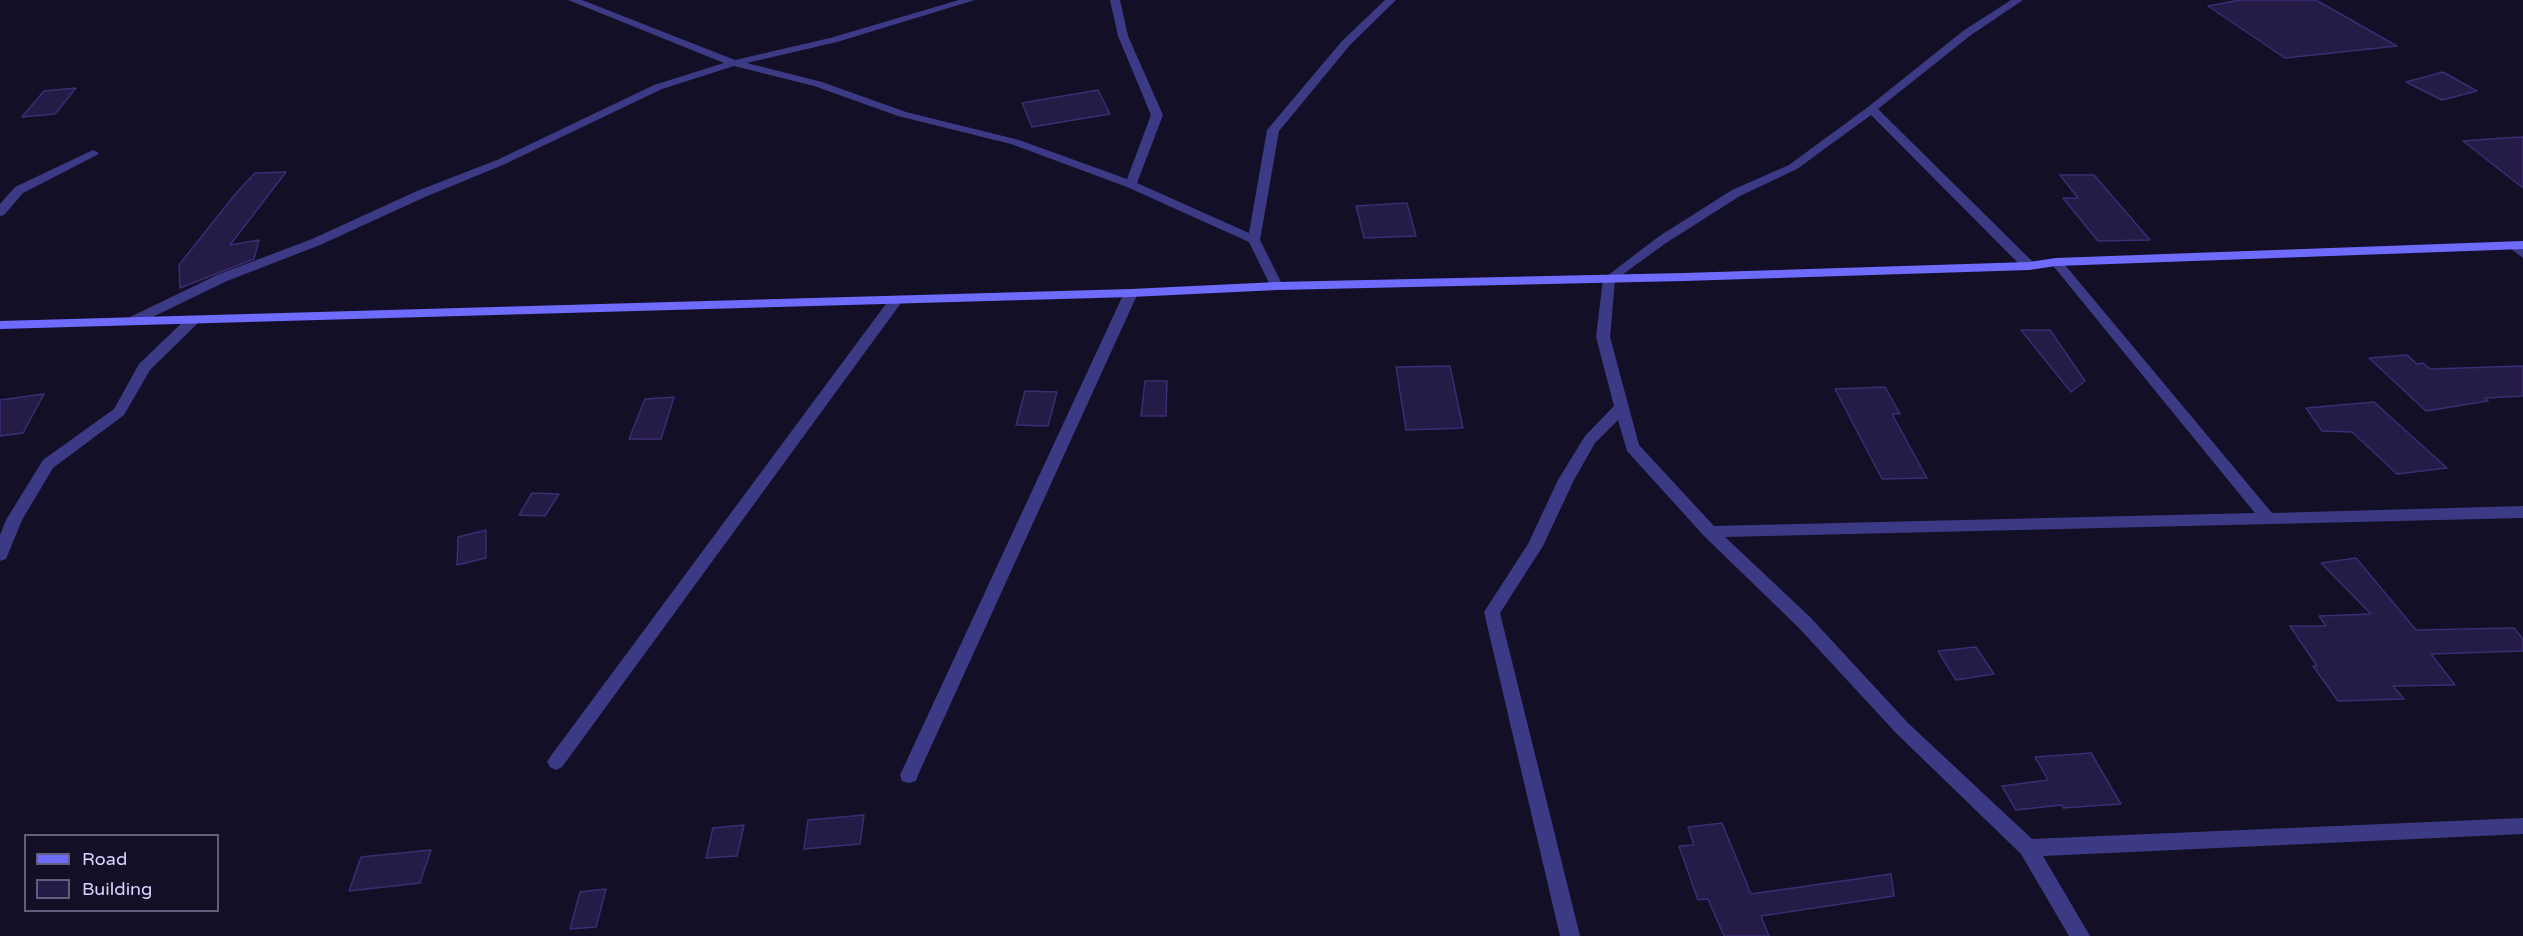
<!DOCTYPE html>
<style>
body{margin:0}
#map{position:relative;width:2523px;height:936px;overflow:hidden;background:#130f26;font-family:"Varela Round",sans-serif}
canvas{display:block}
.legend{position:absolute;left:24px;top:834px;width:195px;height:78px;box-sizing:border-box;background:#130f26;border:2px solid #625e7d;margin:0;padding:8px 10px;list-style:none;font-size:18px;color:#d9d4ff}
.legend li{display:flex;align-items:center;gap:12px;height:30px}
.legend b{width:30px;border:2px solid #625e7d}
</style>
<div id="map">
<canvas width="2523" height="936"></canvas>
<ul class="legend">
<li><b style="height:8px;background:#6f6bff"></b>Road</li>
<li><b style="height:16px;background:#241b47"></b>Building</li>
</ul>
</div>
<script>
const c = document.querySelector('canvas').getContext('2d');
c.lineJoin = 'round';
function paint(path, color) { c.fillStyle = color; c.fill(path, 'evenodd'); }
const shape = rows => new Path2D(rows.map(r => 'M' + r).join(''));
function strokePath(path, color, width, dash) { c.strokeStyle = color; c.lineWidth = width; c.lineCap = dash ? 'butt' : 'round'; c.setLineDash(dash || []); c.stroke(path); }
const building = shape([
 [2240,0,2316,0,2397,46,2285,58,2208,6,2240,0],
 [2443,72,2477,91,2442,100,2406,82,2443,72],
 [76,88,55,114,22,117,44,91,76,88],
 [1098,90,1110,114,1032,127,1022,103,1098,90],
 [2523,137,2523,188,2463,141,2503,138,2523,137],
 [286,172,230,245,259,240,254,259,180,288,179,265,237,192,255,173,286,172],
 [2060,175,2094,175,2150,240,2098,241,2063,198,2078,198,2060,175],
 [1407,203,1416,236,1364,238,1356,206,1407,203],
 [2021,330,2050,330,2085,381,2071,392,2021,330],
 [2407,355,2417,364,2423,363,2430,369,2523,366,2523,396,2485,398,2488,401,2426,411,2369,358,2407,355],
 [1450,366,1463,428,1406,430,1396,367,1450,366],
 [1145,381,1167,381,1166,416,1141,416,1145,381],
 [1885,387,1900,414,1892,414,1927,478,1882,479,1835,389,1885,387],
 [1025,391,1057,392,1048,426,1016,425,1025,391],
 [44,394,23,433,0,436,0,400,44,394],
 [674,397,661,439,629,439,645,399,674,397],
 [2374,402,2447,468,2397,474,2352,432,2322,431,2306,408,2374,402],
 [532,493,559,494,545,516,519,515,532,493],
 [486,530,486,558,457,565,458,537,486,530],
 [2356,558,2416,630,2514,628,2523,639,2523,651,2431,654,2455,685,2393,686,2404,699,2338,701,2313,666,2317,666,2290,626,2326,626,2319,616,2371,614,2321,563,2356,558],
 [1976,647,1994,674,1956,680,1938,651,1976,647],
 [2091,753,2121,804,2063,808,2062,805,2016,810,2002,786,2048,780,2035,757,2091,753],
 [864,815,860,844,804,849,808,820,864,815],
 [1722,823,1751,894,1891,874,1894,896,1761,916,1769,936,1724,936,1708,899,1698,900,1679,846,1694,845,1688,827,1722,823],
 [744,825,737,856,706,858,713,828,744,825],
 [431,850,420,883,349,891,361,857,431,850],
 [606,889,596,927,570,929,580,892,606,889]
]);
paint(building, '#241b47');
strokePath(building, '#3b2d73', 1.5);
paint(shape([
 [568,0,582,0,735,60,830,38,959,0,975,0,837,42,747,63,822,82,906,112,1019,140,1127,179,1151,115,1118,36,1110,0,1120,0,1128,36,1163,115,1137,183,1249,233,1267,130,1342,41,1385,0,1396,0,1350,45,1279,131,1260,240,1283,286,1282,289,1272,289,1249,242,1127,187,1011,144,898,116,814,86,734,66,662,89,505,164,425,197,320,245,227,281,136,325,126,325,124,322,126,319,217,275,312,239,417,191,497,160,654,85,724,63,568,0],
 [2011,0,2023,0,1971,35,1878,109,2034,263,2035,266,2034,269,2024,269,1871,115,1797,169,1740,196,1666,243,1615,280,1610,337,1639,445,1714,526,2255,513,2050,262,2052,259,2060,259,2272,513,2523,506,2523,518,1725,537,1810,617,1908,723,2032,839,2523,818,2523,834,2043,856,2090,936,2069,936,2021,854,1896,733,1798,627,1704,536,1627,451,1618,420,1595,443,1574,480,1543,546,1500,613,1580,936,1560,936,1484,612,1528,544,1558,480,1585,436,1614,406,1596,337,1603,279,1658,237,1732,190,1789,165,1868,107,1963,31,2011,0],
 [93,150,99,153,97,155,23,193,4,215,0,216,0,204,15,187,93,150],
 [2512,241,2523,248,2523,258,2506,245,2512,241],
 [1131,289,1138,293,918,775,916,781,909,783,902,781,900,775,1124,293,1131,289],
 [896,296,901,297,903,300,901,303,562,767,556,770,550,767,547,762,550,757,891,297,896,296],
 [192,317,197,318,199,321,197,324,150,370,124,415,53,468,22,520,6,559,0,561,0,535,6,520,43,460,114,409,139,364,187,318,192,317]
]), '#3d3a85');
paint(shape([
 [2523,241,2523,249,2056,266,2029,270,1684,281,1277,290,1131,297,0,329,0,321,1131,289,1277,282,1684,273,2029,262,2056,258,2523,241]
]), '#6f6bff');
</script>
